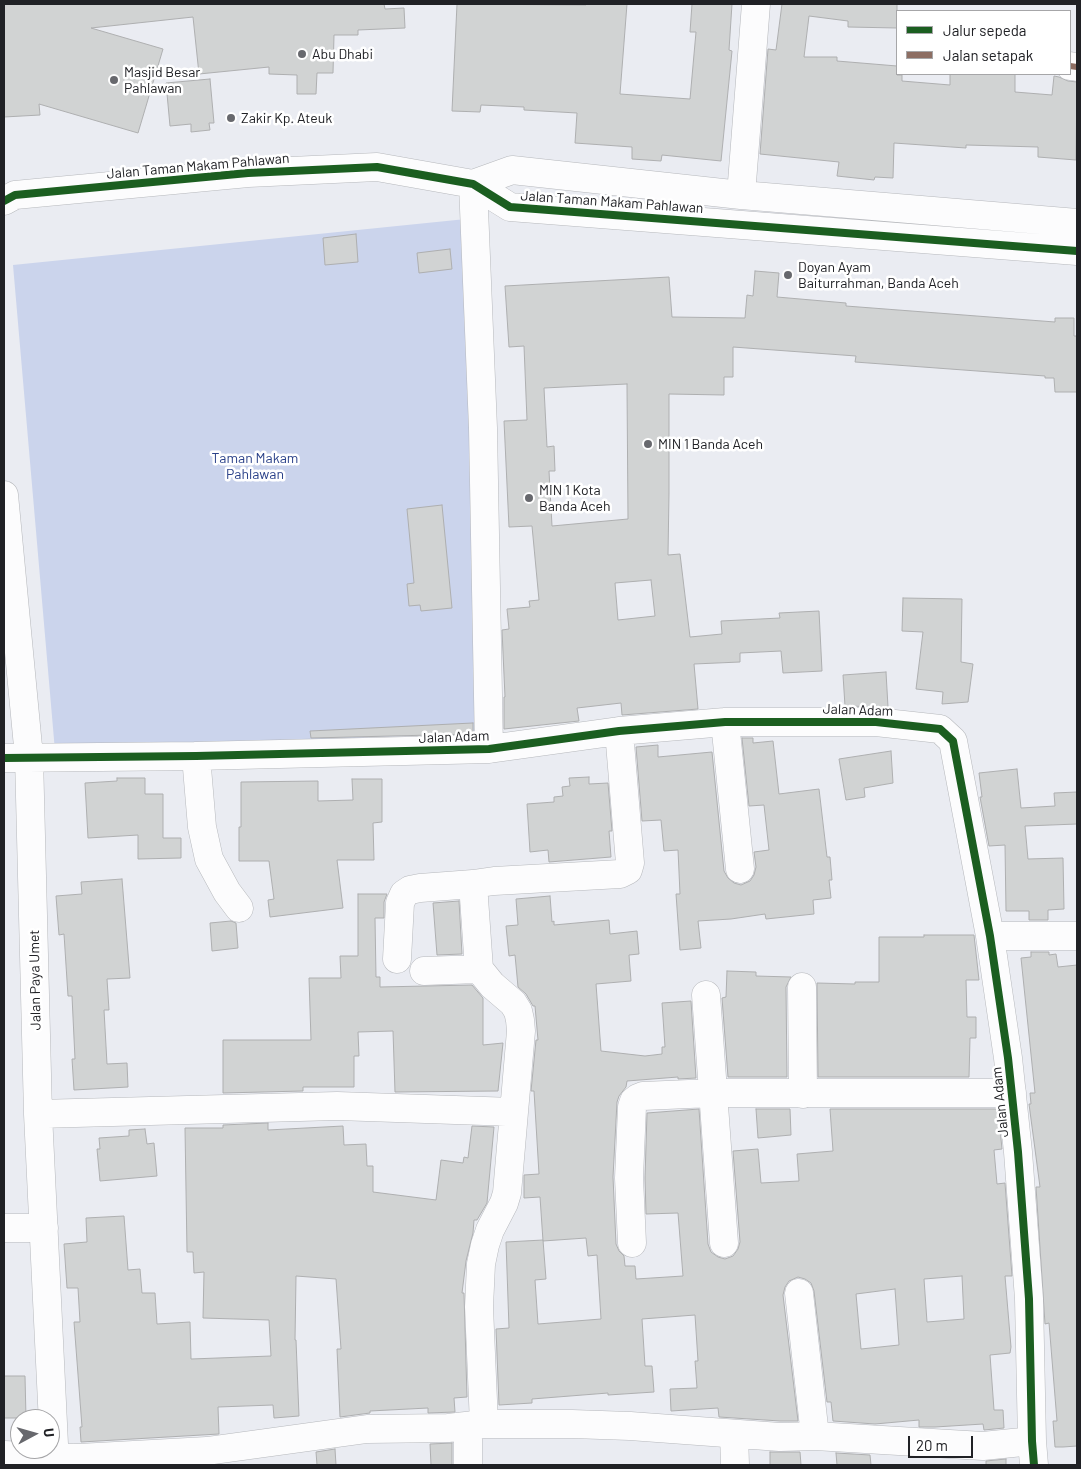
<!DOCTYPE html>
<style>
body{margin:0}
#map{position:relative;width:1081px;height:1469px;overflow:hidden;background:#eaecf2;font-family:Barlow,sans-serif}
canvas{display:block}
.frame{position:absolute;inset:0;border:5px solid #202125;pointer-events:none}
.legend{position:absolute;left:896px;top:10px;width:175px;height:65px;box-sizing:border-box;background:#fff;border:1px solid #a6a6a8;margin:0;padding:6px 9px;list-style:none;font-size:15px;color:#202125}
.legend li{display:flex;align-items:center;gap:10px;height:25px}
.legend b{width:25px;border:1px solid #a6a6a8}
.north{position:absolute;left:10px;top:1409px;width:50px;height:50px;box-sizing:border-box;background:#fff;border:1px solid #a6a6a8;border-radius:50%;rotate:84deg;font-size:14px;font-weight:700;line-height:20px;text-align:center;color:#202125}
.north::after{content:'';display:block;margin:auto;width:18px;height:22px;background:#67686d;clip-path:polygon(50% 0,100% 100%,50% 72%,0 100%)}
.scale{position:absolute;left:908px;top:1436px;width:65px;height:22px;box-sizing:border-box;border:2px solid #202125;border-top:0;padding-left:6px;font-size:15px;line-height:18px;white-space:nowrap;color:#202125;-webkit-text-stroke:4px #fff;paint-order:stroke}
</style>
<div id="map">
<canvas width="1081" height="1469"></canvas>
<div class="frame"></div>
<ul class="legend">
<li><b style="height:6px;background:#1b5e20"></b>Jalur sepeda</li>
<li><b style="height:6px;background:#8d6e63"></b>Jalan setapak</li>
</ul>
<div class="north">U</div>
<div class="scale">20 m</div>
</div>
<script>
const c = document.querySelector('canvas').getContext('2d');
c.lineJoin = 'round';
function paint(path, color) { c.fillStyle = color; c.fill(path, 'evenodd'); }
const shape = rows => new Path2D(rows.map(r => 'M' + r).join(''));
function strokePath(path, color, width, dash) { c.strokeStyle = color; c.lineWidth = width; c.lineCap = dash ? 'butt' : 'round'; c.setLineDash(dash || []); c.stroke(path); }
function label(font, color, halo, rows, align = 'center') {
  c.font = font + ' Barlow,sans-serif'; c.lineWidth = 5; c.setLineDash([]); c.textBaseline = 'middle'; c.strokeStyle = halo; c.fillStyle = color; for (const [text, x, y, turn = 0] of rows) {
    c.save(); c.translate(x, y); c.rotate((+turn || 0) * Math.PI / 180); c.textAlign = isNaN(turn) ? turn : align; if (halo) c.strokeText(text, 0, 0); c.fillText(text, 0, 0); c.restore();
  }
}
paint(shape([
 [466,219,493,732,55,751,13,265]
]), '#cbd4ec');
const building = shape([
 [4,4,384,4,385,9,404,8,405,28,358,30,358,35,334,35,333,73,317,73,316,94,297,94,297,75,269,74,269,67,199,74,193,17,91,28,163,49,138,133,39,104,40,115,4,117,4,4],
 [457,4,586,5,586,4,627,4,620,94,690,99,696,32,690,32,692,4,732,4,729,50,732,51,721,161,662,155,661,161,632,159,632,147,575,143,577,113,524,110,524,107,481,105,480,112,452,111,457,4],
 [782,4,897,4,897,28,848,27,848,21,809,16,804,57,837,57,837,61,897,66,897,75,902,75,902,81,950,85,950,74,1015,74,1015,92,1052,95,1054,76,1059,77,1068,81,1077,82,1076,160,1038,157,1038,147,966,145,966,148,894,143,893,178,875,177,874,180,837,176,839,162,760,154,768,49,776,50,782,4],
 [210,79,214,123,209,123,210,130,191,132,191,124,170,126,166,83,210,79],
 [356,234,358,262,325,265,323,238,356,234],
 [450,249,452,269,419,273,417,253,450,249],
 [755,271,779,273,777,297,846,303,846,306,1055,322,1055,318,1074,318,1074,336,1077,336,1077,392,1055,392,1054,378,1045,378,1045,376,855,362,856,356,733,347,733,377,724,377,724,395,669,394,669,493,668,555,680,554,690,637,722,634,721,621,780,618,779,613,819,611,822,671,783,673,781,651,740,653,740,662,694,664,698,709,622,715,621,703,577,708,579,721,504,729,504,697,505,697,502,630,509,629,507,609,530,607,529,601,539,600,532,526,509,527,504,421,527,420,524,346,509,347,505,286,669,277,672,317,745,318,747,295,753,296,755,271],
 [627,384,628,519,552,526,549,471,555,471,554,446,547,447,544,388,627,384],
 [651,580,655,616,618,620,615,583,651,580],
 [442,505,452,608,421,611,420,605,409,606,407,584,414,583,407,509,442,505],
 [903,598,962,599,961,662,973,664,968,702,942,704,943,692,916,689,923,632,902,631,903,598],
 [886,672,888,707,845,706,843,675,886,672],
 [473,723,473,734,311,738,310,731,473,723],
 [742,738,753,738,753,743,773,741,779,794,819,789,827,857,830,857,832,880,829,880,831,898,813,900,814,914,766,919,765,914,731,919,698,921,701,948,680,950,676,894,680,894,678,850,664,851,661,820,642,821,636,747,658,745,658,757,712,752,724,871,728,878,734,883,741,885,750,881,754,875,756,867,754,852,769,850,764,805,749,806,742,738],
 [891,751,893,783,864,788,865,797,846,800,839,759,891,751],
 [1017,769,1021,808,1055,806,1054,793,1077,792,1077,824,1025,826,1028,859,1063,858,1064,909,1048,910,1048,920,1029,920,1029,911,1006,911,1005,845,989,846,980,797,982,797,979,773,1017,769],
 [589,777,589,784,608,783,612,831,609,831,611,857,549,862,548,850,530,852,527,804,554,802,554,797,563,796,562,787,570,786,569,778,589,777],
 [117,778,145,778,145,794,163,794,163,838,181,838,181,858,138,859,138,835,88,838,85,783,117,781,117,778],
 [352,779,382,779,382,822,373,823,374,860,337,860,343,908,270,917,268,900,274,899,269,861,239,861,239,827,241,827,241,782,318,781,318,801,353,800,352,779],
 [122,879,130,978,107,979,109,1010,104,1010,107,1064,127,1063,128,1087,74,1090,72,1059,75,1059,72,996,68,996,64,934,59,935,56,896,82,894,81,882,122,879],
 [358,894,387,894,384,902,384,918,375,918,376,977,380,977,380,987,472,985,483,998,483,1045,503,1043,498,1091,395,1092,393,1031,358,1032,359,1056,354,1056,354,1087,303,1087,303,1091,223,1093,223,1040,311,1040,309,978,341,978,340,956,358,956,358,894],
 [550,896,552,922,554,921,554,925,609,920,610,934,637,931,639,954,629,955,631,981,596,984,601,1051,645,1056,662,1054,662,1047,665,1047,662,1003,691,1001,696,1078,678,1079,678,1077,627,1081,626,1087,619,1096,617,1102,613,1177,616,1244,619,1251,624,1256,625,1266,635,1266,636,1279,683,1276,678,1213,646,1214,645,1178,647,1113,699,1109,708,1244,711,1252,718,1257,725,1259,733,1256,738,1249,740,1242,733,1151,758,1149,761,1183,799,1181,797,1154,833,1151,830,1109,998,1109,1002,1149,994,1150,997,1184,1005,1183,1012,1276,1005,1276,1011,1347,1010,1353,990,1355,994,1410,1003,1410,1004,1428,984,1430,983,1424,935,1427,919,1427,919,1420,875,1424,833,1421,831,1402,827,1402,814,1291,811,1283,805,1279,798,1277,789,1281,785,1287,783,1295,798,1421,780,1421,719,1417,718,1408,671,1411,670,1389,697,1388,695,1361,698,1361,695,1315,642,1319,645,1366,652,1366,654,1392,608,1395,608,1393,532,1399,532,1403,499,1405,496,1329,509,1328,506,1242,543,1240,546,1279,535,1280,538,1324,601,1319,597,1255,588,1256,586,1238,543,1241,540,1197,524,1198,524,1175,539,1174,534,1091,531,1091,536,1040,538,1040,535,1006,533,1006,526,994,518,987,515,955,509,956,506,926,518,925,516,899,550,896],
 [962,1276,964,1319,927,1322,924,1279,962,1276],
 [895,1289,899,1345,861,1349,856,1294,895,1289],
 [459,901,462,954,437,955,433,903,459,901],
 [231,921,236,923,238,948,212,951,210,923,231,921],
 [924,935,974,935,979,980,966,980,967,1017,976,1017,976,1038,970,1038,969,1077,818,1077,817,983,855,984,855,982,879,982,879,937,924,937,924,935],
 [1031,952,1049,952,1049,955,1056,954,1058,967,1077,965,1077,1446,1063,1447,1055,1447,1053,1421,1057,1421,1049,1323,1045,1324,1036,1187,1040,1187,1029,1104,1031,1104,1030,1093,1035,1093,1021,958,1031,957,1031,952],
 [727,971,756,972,756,976,791,977,786,987,787,1077,728,1077,722,998,726,997,727,971],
 [756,1109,790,1109,791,1135,758,1138,756,1109],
 [268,1123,268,1130,343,1126,344,1145,366,1144,367,1166,373,1166,373,1192,436,1200,441,1160,463,1163,464,1157,468,1158,472,1126,494,1127,487,1203,477,1220,474,1220,473,1233,466,1261,462,1293,464,1293,467,1397,454,1398,455,1412,428,1413,428,1408,370,1411,370,1413,340,1417,337,1349,341,1349,336,1279,296,1276,295,1340,296,1340,299,1416,274,1418,273,1405,218,1407,219,1434,81,1442,80,1427,82,1427,74,1322,80,1322,78,1288,67,1288,64,1244,87,1242,86,1218,124,1216,128,1270,140,1269,142,1293,155,1293,157,1324,190,1322,191,1359,271,1356,269,1320,203,1318,204,1272,194,1273,193,1252,187,1252,185,1128,223,1128,223,1125,268,1123],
 [145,1129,147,1144,154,1143,157,1176,100,1181,97,1149,100,1149,99,1138,129,1136,129,1130,145,1129],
 [4,1376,25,1376,26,1418,4,1418,4,1376],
 [452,1443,452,1465,431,1465,430,1444,452,1443],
 [335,1449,336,1465,317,1465,316,1452,335,1449],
 [770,1452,800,1452,801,1465,770,1465,770,1452],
 [836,1453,870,1455,871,1465,837,1465,836,1453],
 [1006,1459,1006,1465,986,1465,986,1461,1006,1459]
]);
paint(building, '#d1d3d3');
strokePath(building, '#aeafb0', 1);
const minor = shape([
 [1070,66,1077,67],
 [473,184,512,170,741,195,1077,223],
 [473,184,483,428,489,749],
 [741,195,756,4],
 [4,201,15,195,248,173,377,167,473,184,510,207,1077,251],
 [4,495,29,757,38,1114,55,1465],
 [725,722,740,869],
 [196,756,202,827,209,859,227,892,239,908],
 [4,758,196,756,489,749,619,731,725,722,876,722,940,729,953,741,990,936,1008,1058,1018,1152,1029,1299,1032,1441,1034,1465],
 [990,936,1077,936],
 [397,959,400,903,404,894,410,890,420,888,473,884],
 [424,971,479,969],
 [802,987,803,1094],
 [706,995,724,1243],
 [514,1112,521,1031,520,1020,518,1011,513,1003,492,985,479,969,473,884,494,881,620,874,628,870,630,863,619,731],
 [38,1114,337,1106,514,1112,507,1193,504,1203,490,1230,485,1245,481,1264,479,1307,484,1424],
 [4,1228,44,1228],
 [632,1243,629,1178,632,1107,634,1101,638,1098,643,1096,712,1093,1012,1093],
 [799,1293,815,1436],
 [734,1434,735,1465],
 [4,1455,79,1458,207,1451,367,1429,448,1428,484,1424,572,1424,630,1426,780,1437,815,1436,983,1446,1032,1441],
 [468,1465,468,1426]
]);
strokePath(minor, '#b6b8bc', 29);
strokePath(minor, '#fcfcfd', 28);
strokePath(shape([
 [1070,66,1077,67]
]), '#8d6e63', 6, [12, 6]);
strokePath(shape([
 [4,201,15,195,248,173,377,167,473,184,510,207,1077,251],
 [4,758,196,756,489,749,619,731,725,722,876,722,940,729,953,741,990,936,1008,1058,1018,1152,1029,1299,1032,1441,1034,1465]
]), '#1b5e20', 8);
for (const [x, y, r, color] of [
 [302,54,5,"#67686d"],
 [114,80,5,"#67686d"],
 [231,118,5,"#67686d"],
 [788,275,5,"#67686d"],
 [648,444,5,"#67686d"],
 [529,498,5,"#67686d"]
]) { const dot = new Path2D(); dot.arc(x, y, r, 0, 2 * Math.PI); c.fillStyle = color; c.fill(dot); strokePath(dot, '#fff', 2); }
label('14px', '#202125', '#fff', [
 ["Abu Dhabi",312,54],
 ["Masjid Besar",124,72],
 ["Pahlawan",124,88],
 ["Zakir Kp. Ateuk",241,118],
 ["Doyan Ayam",798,267],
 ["Baiturrahman, Banda Aceh",798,283],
 ["MIN 1 Banda Aceh",658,444],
 ["MIN 1 Kota",539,490],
 ["Banda Aceh",539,506]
], 'left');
label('14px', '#202125', '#fff', [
 ["Jalan Taman Makam Pahlawan",198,166,-5],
 ["Jalan Taman Makam Pahlawan",612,202,4],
 ["Jalan Adam",858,710,2],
 ["Jalan Adam",454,737,-2],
 ["Jalan Paya Umet",35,980,-91],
 ["Jalan Adam",1000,1102,-96]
]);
label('14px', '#2a4189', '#fff', [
 ["Taman Makam",255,458],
 ["Pahlawan",255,474]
]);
</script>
